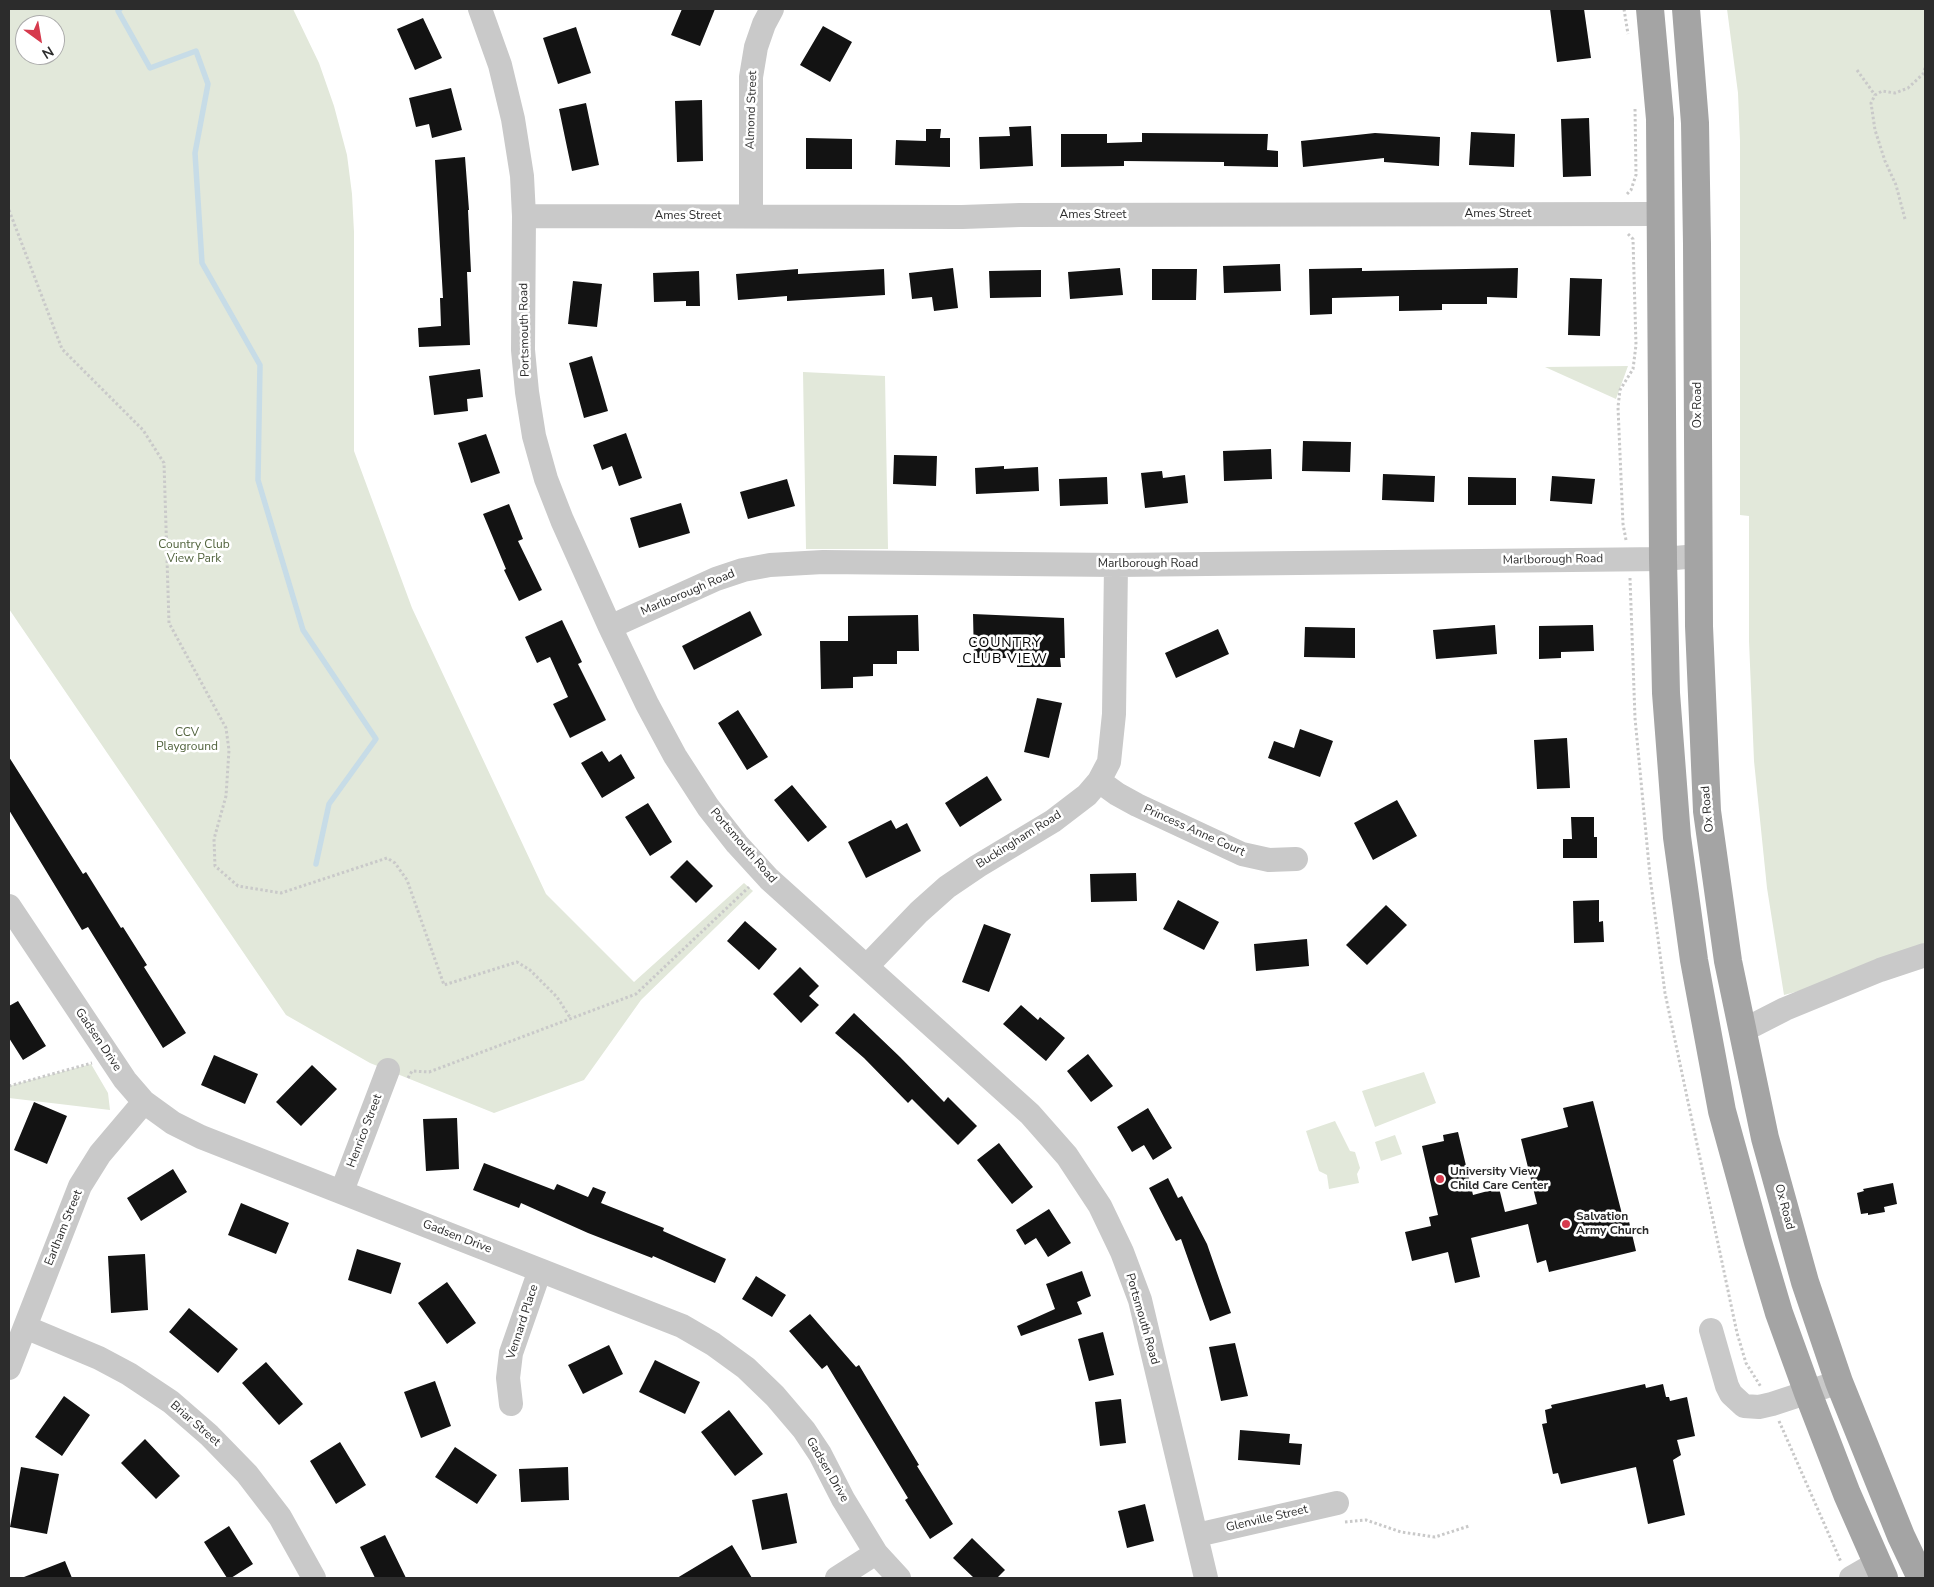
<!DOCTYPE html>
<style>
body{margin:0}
#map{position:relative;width:1934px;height:1587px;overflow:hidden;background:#fff;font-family:"Nunito Sans",sans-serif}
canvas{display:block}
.frame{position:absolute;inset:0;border:10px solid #2c2c2c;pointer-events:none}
.north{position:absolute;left:15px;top:15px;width:50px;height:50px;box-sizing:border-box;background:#fff;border:1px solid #ababab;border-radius:50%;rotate:148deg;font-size:14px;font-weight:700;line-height:20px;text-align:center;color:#2c2c2c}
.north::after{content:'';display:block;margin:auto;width:18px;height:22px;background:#d63a4d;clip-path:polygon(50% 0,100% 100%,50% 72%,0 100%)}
</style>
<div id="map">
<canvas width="1934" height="1587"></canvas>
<div class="frame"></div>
<div class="north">N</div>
</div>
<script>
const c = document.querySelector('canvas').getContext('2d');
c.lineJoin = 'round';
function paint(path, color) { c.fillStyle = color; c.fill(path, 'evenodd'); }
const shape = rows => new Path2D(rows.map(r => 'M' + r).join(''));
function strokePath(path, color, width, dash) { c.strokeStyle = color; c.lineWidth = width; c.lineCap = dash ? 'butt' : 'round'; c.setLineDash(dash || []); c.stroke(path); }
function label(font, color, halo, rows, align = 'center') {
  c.font = font + ' "Nunito Sans",sans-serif'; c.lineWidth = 5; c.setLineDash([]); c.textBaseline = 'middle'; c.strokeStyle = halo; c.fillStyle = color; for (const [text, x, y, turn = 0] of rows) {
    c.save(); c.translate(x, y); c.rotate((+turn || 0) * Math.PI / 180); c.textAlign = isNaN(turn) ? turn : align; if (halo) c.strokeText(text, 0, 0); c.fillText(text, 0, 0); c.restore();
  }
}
paint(shape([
 [9,9,293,9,319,63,334,106,347,155,352,194,354,232,354,451,412,608,546,894,634,982,744,883,753,891,641,1000,584,1080,494,1113,370,1063,286,1015,9,609],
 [25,25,55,25,55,55,25,55],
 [1727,9,1925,9,1925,958,1784,995,1767,888,1754,761,1749,641,1749,516,1740,515,1740,141,1738,93],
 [1628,366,1616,399,1545,367],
 [803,372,885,376,888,549,806,549],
 [91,1064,108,1093,110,1110,9,1098,9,1086],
 [1424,1072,1436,1103,1375,1127,1362,1091],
 [1335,1121,1350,1151,1355,1152,1360,1168,1357,1174,1359,1183,1329,1189,1327,1175,1319,1171,1306,1131],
 [1395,1135,1402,1154,1381,1161,1375,1142]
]), '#e2e8da');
strokePath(shape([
 [120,9,118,11,150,68,196,51,208,84,195,153,202,263,260,365,258,480,303,630,376,739,329,804,316,864]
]), '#c7dce7', 5.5);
paint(shape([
 [682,9,715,9,700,46,671,35],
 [1550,9,1584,9,1591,58,1557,62],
 [423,18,442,58,415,70,397,29],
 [823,26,852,42,830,82,800,65],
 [576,27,591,73,558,84,543,38],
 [451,88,462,130,432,138,429,124,416,127,409,98],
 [702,100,703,161,677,162,675,101],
 [586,103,599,165,572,171,559,109],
 [1589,118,1591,176,1563,177,1561,119],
 [1031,126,1033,166,980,169,979,137,1010,136,1009,127],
 [926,129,941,129,940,138,950,138,950,167,895,165,896,140,926,141],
 [1471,132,1515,134,1514,167,1469,165],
 [1142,133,1268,134,1267,150,1278,151,1278,167,1224,166,1224,162,1124,161,1124,166,1061,167,1061,134,1107,134,1107,143,1142,142],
 [1375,133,1440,137,1439,166,1384,162,1384,158,1303,167,1301,141],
 [806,138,852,139,852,169,806,169],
 [465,157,469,210,468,210,471,272,467,272,470,345,419,347,418,328,441,326,440,298,443,298,435,160],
 [1280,264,1281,291,1224,293,1223,266],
 [953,268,958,308,934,311,932,297,912,299,909,273],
 [1120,268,1123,295,1070,299,1068,272],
 [1362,268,1362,271,1518,268,1517,298,1487,297,1487,304,1442,304,1442,310,1399,311,1399,296,1332,298,1332,314,1310,315,1309,269],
 [798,269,798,274,884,269,885,295,787,301,787,296,738,300,736,274],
 [1152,269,1197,269,1196,300,1152,300],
 [1041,270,1041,297,990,298,989,271],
 [699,271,700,306,686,306,686,301,654,302,653,273],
 [1570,278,1602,279,1600,336,1568,335],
 [573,281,602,284,597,327,568,324],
 [592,356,608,411,584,418,569,363],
 [480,369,483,397,467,399,468,411,434,415,429,376],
 [626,433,642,478,619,486,612,466,602,470,593,445],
 [486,434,500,473,471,483,458,443],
 [1303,441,1351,442,1350,472,1302,471],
 [1271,449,1272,479,1224,481,1223,451],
 [894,455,937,456,936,486,893,484],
 [1004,466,1004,469,1038,467,1039,491,976,494,975,468],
 [1162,471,1163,478,1185,475,1188,503,1145,508,1141,473],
 [1383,474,1435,476,1434,502,1382,500],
 [1552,476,1595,479,1592,504,1550,501],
 [1107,477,1108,504,1060,506,1059,479],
 [1468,477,1516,478,1516,505,1468,505],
 [787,479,795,506,748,519,740,492],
 [681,503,690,533,639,548,630,518],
 [509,504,523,539,518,541,542,590,519,601,504,570,506,569,483,514],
 [750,611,762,635,694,670,682,646],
 [973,614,1064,618,1065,658,1060,658,1061,667,1017,667,1018,658,974,658],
 [918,615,919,651,897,651,897,664,873,664,873,676,853,677,853,688,821,689,820,641,848,641,848,616],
 [562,620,582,662,578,664,606,720,570,738,553,704,568,697,550,657,537,663,525,637],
 [1495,625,1497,654,1436,659,1433,630],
 [1593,625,1594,651,1561,652,1561,658,1539,659,1539,626],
 [1305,627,1355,628,1355,658,1304,657],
 [1218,629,1229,654,1176,678,1165,653],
 [1037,698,1062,703,1049,758,1024,752],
 [738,710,768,757,747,770,718,723],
 [1300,729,1333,741,1320,777,1268,758,1274,741,1294,748],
 [1567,738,1570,788,1537,789,1534,740],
 [602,751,609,762,621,754,635,778,602,798,581,763],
 [9,757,83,874,86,872,121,928,123,927,147,965,144,967,186,1033,163,1048,88,927,82,930,9,810],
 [987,776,1002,800,960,827,945,803],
 [792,785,827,827,808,842,774,800],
 [1397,800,1417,836,1373,860,1354,823],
 [648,803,672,842,650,856,625,817],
 [1571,817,1594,817,1594,837,1597,837,1597,858,1563,858,1563,839,1572,839],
 [891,820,896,829,907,823,921,851,866,878,848,842],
 [687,860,713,886,696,903,670,877],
 [1136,873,1137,901,1091,902,1090,874],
 [1178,900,1219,922,1204,950,1163,929],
 [1599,900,1599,922,1603,921,1604,942,1574,943,1573,901],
 [1386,905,1407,925,1367,965,1346,945],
 [745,921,777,949,759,970,727,941],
 [984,924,1011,934,989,992,962,982],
 [1307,939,1309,966,1256,971,1254,944],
 [800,967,819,986,809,996,819,1005,801,1023,773,994],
 [18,1001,46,1046,23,1060,9,1038,9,1006],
 [1021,1005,1038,1020,1040,1017,1065,1038,1046,1061,1003,1024],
 [854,1013,900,1057,944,1102,948,1097,977,1126,958,1145,912,1099,908,1103,864,1058,835,1033],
 [1088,1054,1113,1086,1091,1102,1067,1071],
 [214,1055,258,1074,245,1104,201,1085],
 [312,1065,337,1089,301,1126,276,1102],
 [1593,1101,1622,1214,1627,1213,1636,1251,1549,1272,1546,1260,1537,1263,1528,1224,1471,1238,1480,1277,1455,1283,1448,1252,1412,1261,1405,1232,1431,1226,1429,1217,1438,1215,1422,1146,1444,1141,1443,1135,1458,1132,1473,1195,1499,1188,1505,1212,1537,1204,1521,1139,1568,1127,1563,1108],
 [34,1102,67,1116,47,1164,14,1150],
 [1148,1108,1172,1148,1153,1160,1144,1145,1132,1152,1117,1127],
 [457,1118,459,1169,426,1171,423,1119],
 [999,1143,1033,1187,1012,1204,977,1160],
 [484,1163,554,1190,557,1184,588,1197,593,1187,606,1192,601,1203,664,1228,663,1231,726,1259,715,1283,653,1256,652,1258,588,1233,521,1203,519,1208,473,1190],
 [173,1169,187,1192,141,1221,127,1198],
 [1168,1178,1178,1198,1182,1196,1207,1244,1231,1313,1210,1321,1181,1239,1176,1241,1149,1188],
 [1893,1183,1897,1204,1884,1207,1885,1212,1868,1215,1868,1213,1861,1214,1857,1193,1864,1191,1863,1189],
 [241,1203,289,1223,276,1254,228,1235],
 [1049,1209,1071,1243,1048,1257,1036,1238,1025,1245,1016,1230],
 [357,1249,401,1263,391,1294,348,1280],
 [145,1254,148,1310,111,1313,108,1256],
 [1082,1271,1091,1296,1077,1302,1082,1314,1021,1336,1017,1326,1055,1309,1046,1284],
 [756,1276,786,1295,772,1317,742,1299],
 [447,1282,476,1323,447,1344,418,1303],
 [189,1308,238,1349,218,1373,169,1332],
 [810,1314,856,1367,859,1365,919,1465,917,1466,953,1524,930,1539,905,1500,908,1498,827,1365,822,1369,789,1331],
 [1103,1332,1114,1375,1089,1381,1078,1339],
 [1235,1343,1248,1396,1221,1401,1209,1347],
 [609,1345,623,1374,583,1394,568,1365],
 [655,1360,700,1382,685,1414,639,1392],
 [266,1362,303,1404,279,1425,242,1383],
 [435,1381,451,1426,421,1438,404,1392],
 [1645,1384,1646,1388,1663,1384,1666,1397,1669,1397,1670,1401,1687,1397,1695,1436,1677,1440,1681,1455,1673,1460,1685,1515,1648,1524,1636,1467,1561,1484,1558,1473,1553,1474,1542,1424,1547,1423,1545,1410,1552,1408,1551,1405],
 [64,1396,90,1415,62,1456,35,1437],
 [1121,1399,1126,1443,1100,1446,1095,1402],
 [729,1410,763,1454,735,1476,701,1432],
 [1240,1430,1290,1434,1289,1443,1302,1444,1300,1465,1238,1460],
 [145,1439,180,1476,156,1499,121,1463],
 [340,1442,366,1485,336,1504,310,1461],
 [455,1447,497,1475,477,1504,435,1477],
 [21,1467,59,1474,47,1534,10,1527],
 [568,1467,569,1500,521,1502,519,1469],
 [787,1493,797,1543,762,1550,752,1500],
 [1145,1504,1154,1541,1127,1548,1118,1511],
 [229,1526,253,1564,231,1578,227,1578,204,1542],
 [385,1535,406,1578,375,1578,360,1547],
 [972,1538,1005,1570,997,1578,974,1578,953,1558],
 [732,1545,752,1578,677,1578],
 [65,1561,72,1578,24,1578,24,1577]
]), '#131313');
strokePath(shape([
 [1624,9,1628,34],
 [1857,70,1875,95],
 [1627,194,1631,190,1636,175,1635,108],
 [9,210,62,349,143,430,164,463,169,623,226,728,229,750,226,796,214,839,215,866,238,886,281,893,387,858,395,863,407,880,444,985,517,962,530,970,557,997,571,1019],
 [1905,219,1896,185,1885,161,1875,130,1871,103,1875,95,1882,91,1895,93,1908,88,1923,74,1925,68],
 [1626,540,1623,524,1618,407,1620,390,1633,369,1636,345,1633,239,1628,234],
 [1630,578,1635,718,1650,876,1665,993,1737,1333,1746,1363,1761,1387],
 [408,1078,412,1071,429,1072,636,994,749,887],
 [9,1086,92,1063],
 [1779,1421,1841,1562],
 [1345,1522,1366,1520,1401,1532,1435,1537,1469,1526]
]), '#c9c9c9', 3, [2.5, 2.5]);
strokePath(shape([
 [480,9,500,65,513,119,522,176,524,216,523,350,527,392,534,436,546,479,562,520,610,627,647,704,675,756,708,807,737,844,769,879,1030,1114,1067,1156,1100,1206,1122,1252,1140,1300,1206,1578],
 [524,216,962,217,1020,215,1662,214],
 [751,216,751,77,756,47,764,24,772,9],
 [610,627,716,579,743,570,770,565,823,562,1116,565,1663,559,1698,556],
 [1099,781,1117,794,1137,805,1242,854,1269,860,1296,859],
 [9,906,125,1080,144,1102,173,1123,201,1137,682,1326,713,1344,746,1368,775,1396,804,1430,820,1454,843,1499,876,1553,899,1578],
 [867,966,919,912,947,887,978,866,1053,821,1087,795,1099,781,1109,762,1114,714,1116,565],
 [1742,1031,1785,1009,1880,970,1925,955],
 [342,1191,388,1070],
 [25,1327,99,1358,129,1374,171,1402,209,1435,247,1474,280,1517,314,1578],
 [1711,1330,1727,1386,1731,1394,1744,1406,1759,1407,1772,1404,1839,1382],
 [9,1368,80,1186,100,1154,144,1102],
 [511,1404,508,1378,511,1353,540,1270],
 [1197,1535,1337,1503],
 [837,1578,876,1553],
 [1851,1578,1877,1563]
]), '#c9c9c9', 24);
strokePath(shape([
 [1650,9,1660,119,1663,559,1666,693,1677,837,1694,960,1722,1111,1758,1242,1779,1313,1808,1393,1847,1494,1884,1578],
 [1686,9,1695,123,1697,244,1699,626,1707,811,1728,961,1765,1138,1805,1282,1839,1382,1901,1536,1921,1578]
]), '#a4a4a4', 28);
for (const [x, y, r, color] of [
 [1440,1179,5,"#d63a4d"],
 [1566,1224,5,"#d63a4d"]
]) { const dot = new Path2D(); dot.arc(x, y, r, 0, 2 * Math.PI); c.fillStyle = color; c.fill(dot); strokePath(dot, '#fff', 2); }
label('12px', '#2c2c2c', '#fff', [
 ["Almond Street",752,110,-88],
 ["Ames Street",1498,214],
 ["Ames Street",1093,215],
 ["Ames Street",688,216],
 ["Portsmouth Road",525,330,-91],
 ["Ox Road",1698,405,-90],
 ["Marlborough Road",1553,560,-1],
 ["Marlborough Road",1148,564],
 ["Marlborough Road",688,593,-23],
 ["Ox Road",1708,809,-95],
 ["Princess Anne Court",1194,831,24],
 ["Buckingham Road",1019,840,-32],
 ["Portsmouth Road",743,846,49],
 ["Gadsen Drive",98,1040,56],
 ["Henrico Street",365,1131,-69],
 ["Ox Road",1784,1207,75],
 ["Earlham Street",64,1228,-68],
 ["Gadsen Drive",457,1237,21],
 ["Portsmouth Road",1142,1319,74],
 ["Vennard Place",523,1322,-72],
 ["Briar Street",195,1424,41],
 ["Gadsen Drive",827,1470,60],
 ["Glenville Street",1267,1519,-13]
]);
label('12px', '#51633d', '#fff', [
 ["Country Club",194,545],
 ["View Park",194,559],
 ["CCV",187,733],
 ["Playground",187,747]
]);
label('bold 12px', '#2c2c2c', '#fff', [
 ["University View",1450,1172],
 ["Child Care Center",1450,1186],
 ["Salvation",1576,1217],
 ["Army Church",1576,1231]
], 'left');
c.letterSpacing = '1px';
label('14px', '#000', '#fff', [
 ["COUNTRY",1005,644],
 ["CLUB VIEW",1005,660]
]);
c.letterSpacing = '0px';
</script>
